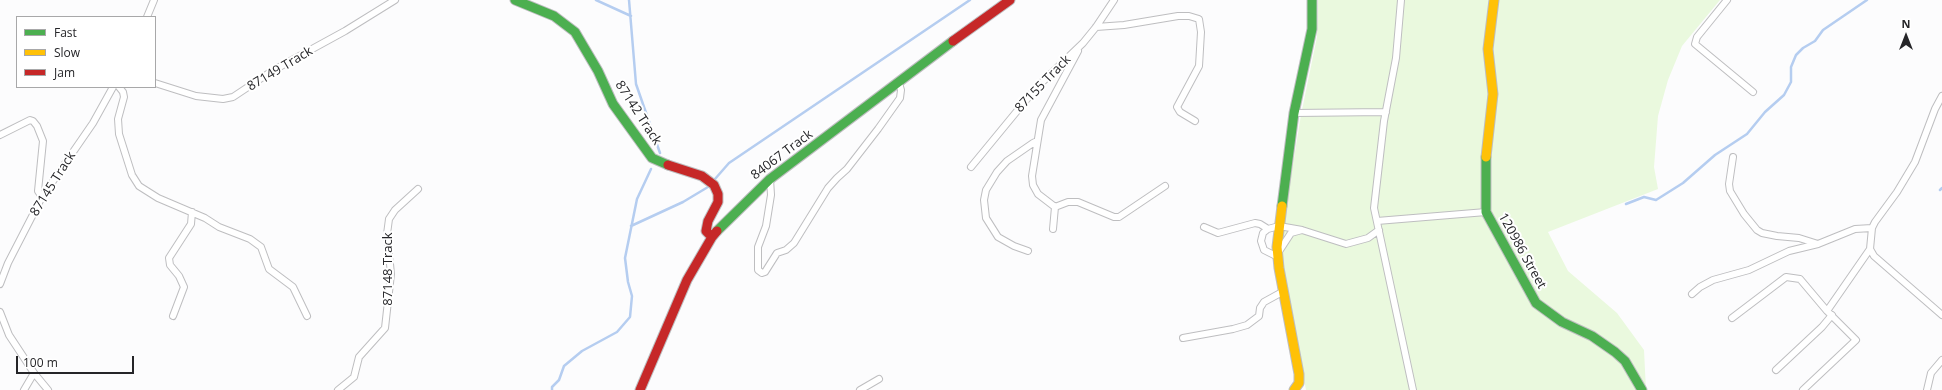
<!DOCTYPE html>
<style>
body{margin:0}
#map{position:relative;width:1942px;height:390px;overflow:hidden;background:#fcfcfd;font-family:"Open Sans",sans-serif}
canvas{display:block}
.legend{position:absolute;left:16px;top:16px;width:140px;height:72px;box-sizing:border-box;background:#fff;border:1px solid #a8a8a9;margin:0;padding:5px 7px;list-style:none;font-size:12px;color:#252528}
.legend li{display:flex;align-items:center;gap:8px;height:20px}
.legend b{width:20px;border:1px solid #a8a8a9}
.north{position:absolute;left:1886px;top:16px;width:40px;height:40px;-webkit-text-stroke:3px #fff;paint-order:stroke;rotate:0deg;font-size:11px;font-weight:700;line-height:16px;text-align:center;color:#252528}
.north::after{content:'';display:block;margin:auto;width:14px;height:18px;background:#252528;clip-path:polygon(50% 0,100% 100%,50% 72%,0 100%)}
.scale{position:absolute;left:16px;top:356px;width:118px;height:18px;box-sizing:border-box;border:2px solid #252528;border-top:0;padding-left:5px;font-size:12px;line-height:14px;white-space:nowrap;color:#252528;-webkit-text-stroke:3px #fff;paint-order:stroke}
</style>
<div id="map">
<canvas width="1942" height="390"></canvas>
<ul class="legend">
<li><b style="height:5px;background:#4caf50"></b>Fast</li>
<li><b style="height:5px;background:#ffc107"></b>Slow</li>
<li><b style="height:5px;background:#c62828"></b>Jam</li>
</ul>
<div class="north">N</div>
<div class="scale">100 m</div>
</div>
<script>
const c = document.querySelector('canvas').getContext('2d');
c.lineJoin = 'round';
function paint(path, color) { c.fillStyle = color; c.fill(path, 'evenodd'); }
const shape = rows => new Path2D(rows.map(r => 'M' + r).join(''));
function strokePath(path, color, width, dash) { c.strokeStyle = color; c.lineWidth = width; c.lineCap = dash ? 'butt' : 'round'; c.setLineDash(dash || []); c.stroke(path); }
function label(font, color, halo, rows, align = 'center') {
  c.font = font + ' "Open Sans",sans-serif'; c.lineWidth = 4; c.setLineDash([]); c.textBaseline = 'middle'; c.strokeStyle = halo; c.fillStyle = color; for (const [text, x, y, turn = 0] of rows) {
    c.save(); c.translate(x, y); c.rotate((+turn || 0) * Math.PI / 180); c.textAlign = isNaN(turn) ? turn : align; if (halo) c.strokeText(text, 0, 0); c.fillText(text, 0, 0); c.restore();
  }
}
paint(shape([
 [1318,0,1720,0,1682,46,1668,80,1658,116,1654,167,1658,189,1548,232,1568,271,1617,313,1644,350,1646,390,1306,390,1281,256,1280,244,1301,115,1317,37]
]), '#eaf9de');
strokePath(shape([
 [596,0,631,16],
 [629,0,636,84,660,153],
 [715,179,729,163,970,0],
 [1940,190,1942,188],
 [1626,204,1644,197,1656,200,1683,183,1715,155,1747,134,1765,112,1784,95,1791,82,1791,67,1796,55,1803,48,1815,41,1823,30,1867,0],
 [631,226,683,202,708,187],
 [552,390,552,387,559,380,564,366,582,351,617,332,630,317,632,296,628,282,625,258,637,199,651,169]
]), '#b5cdf0', 2.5);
const street = shape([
 [1401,0,1396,58,1384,121,1374,208,1413,390],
 [1727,0,1697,37,1695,44,1753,92],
 [147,17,154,0],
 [1096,27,1124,25,1178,16,1189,16,1199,19,1201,32,1199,66,1177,107,1180,112,1195,121],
 [155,83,196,96,223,99,233,97,272,71,345,31,395,0],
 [119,87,123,92,124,97,118,119,119,134,132,175,139,186,158,198,205,218,219,227,250,239,261,247,269,269,293,287,307,316],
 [1942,96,1935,109,1915,162,1897,192,1875,222,1872,228,1870,249,1874,256,1942,315],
 [1294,113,1386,112],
 [0,135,30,120,33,121,37,126,43,141,38,191,42,197],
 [1733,157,1729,184,1730,191,1744,214,1757,230,1762,233,1777,236,1799,238,1818,244,1855,229,1872,228],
 [971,167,1036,88,1083,43,1096,27,1114,0],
 [770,179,771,195,766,226,758,247,758,270,762,273,765,272,777,253,786,250,794,243,828,188,837,178,847,169,878,129,900,98,901,90,899,83],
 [1055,207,1068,202,1078,202,1114,217,1119,217,1165,186],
 [1377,221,1486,212],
 [1279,226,1302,230,1291,233,1276,256,1264,250,1261,241,1263,233,1268,229,1279,226],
 [1204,227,1218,233,1255,223,1260,224,1268,229],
 [1053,229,1055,207,1038,194,1033,185,1032,176,1041,120,1078,51],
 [1302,230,1346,244,1368,238,1379,230],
 [1028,251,1014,246,998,237,986,218,984,200,986,190,997,172,1007,161,1033,143,1037,141],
 [0,284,8,263,42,197,93,123,113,87],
 [1692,294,1700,287,1713,280,1749,270,1789,251,1818,244],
 [1827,311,1870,249],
 [0,312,9,335,34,373,48,390],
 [173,316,184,287,179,276,170,265,169,258,191,224,192,212],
 [1732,318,1786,277,1800,279,1827,311,1856,340,1803,390],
 [1183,338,1233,329,1247,325,1259,316,1260,308,1264,302,1284,291],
 [1776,370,1822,327,1832,315],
 [24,390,34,373],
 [338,390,354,377,359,357,385,328,391,274,387,234,389,219,395,210,418,189],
 [860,390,879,379],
 [1927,390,1931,373,1942,360]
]);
const fast = shape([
 [515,0,554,16,575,32,598,71,613,104,652,158,668,165],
 [1486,157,1486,212,1536,303,1562,322,1592,336,1615,352,1625,361,1642,390],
 [1282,206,1294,113,1312,29,1312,0],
 [717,231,770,179,953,41]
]);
const slow = shape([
 [1486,157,1493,94,1488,49,1494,0],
 [1282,206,1277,247,1279,268,1299,374,1299,383,1294,390]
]);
const jam = shape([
 [953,41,1010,0],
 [668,165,702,176,714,185,718,194,718,202,708,221,706,231,712,237],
 [640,390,687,280,712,237,717,231]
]);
strokePath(street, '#bebec0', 8);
strokePath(fast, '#bebec0', 11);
strokePath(slow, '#bebec0', 11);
strokePath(jam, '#bebec0', 11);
strokePath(street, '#fff', 6);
strokePath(fast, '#4caf50', 9);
strokePath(slow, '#ffc107', 9);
strokePath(jam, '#c62828', 9);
label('13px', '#252528', '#fff', [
 ["87149 Track",280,69,-31],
 ["87155 Track",1043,84,-46],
 ["87142 Track",638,113,57],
 ["84067 Track",782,155,-37],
 ["87145 Track",53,184,-58],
 ["120986 Street",1522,251,61],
 ["87148 Track",388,269,-90]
]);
</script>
